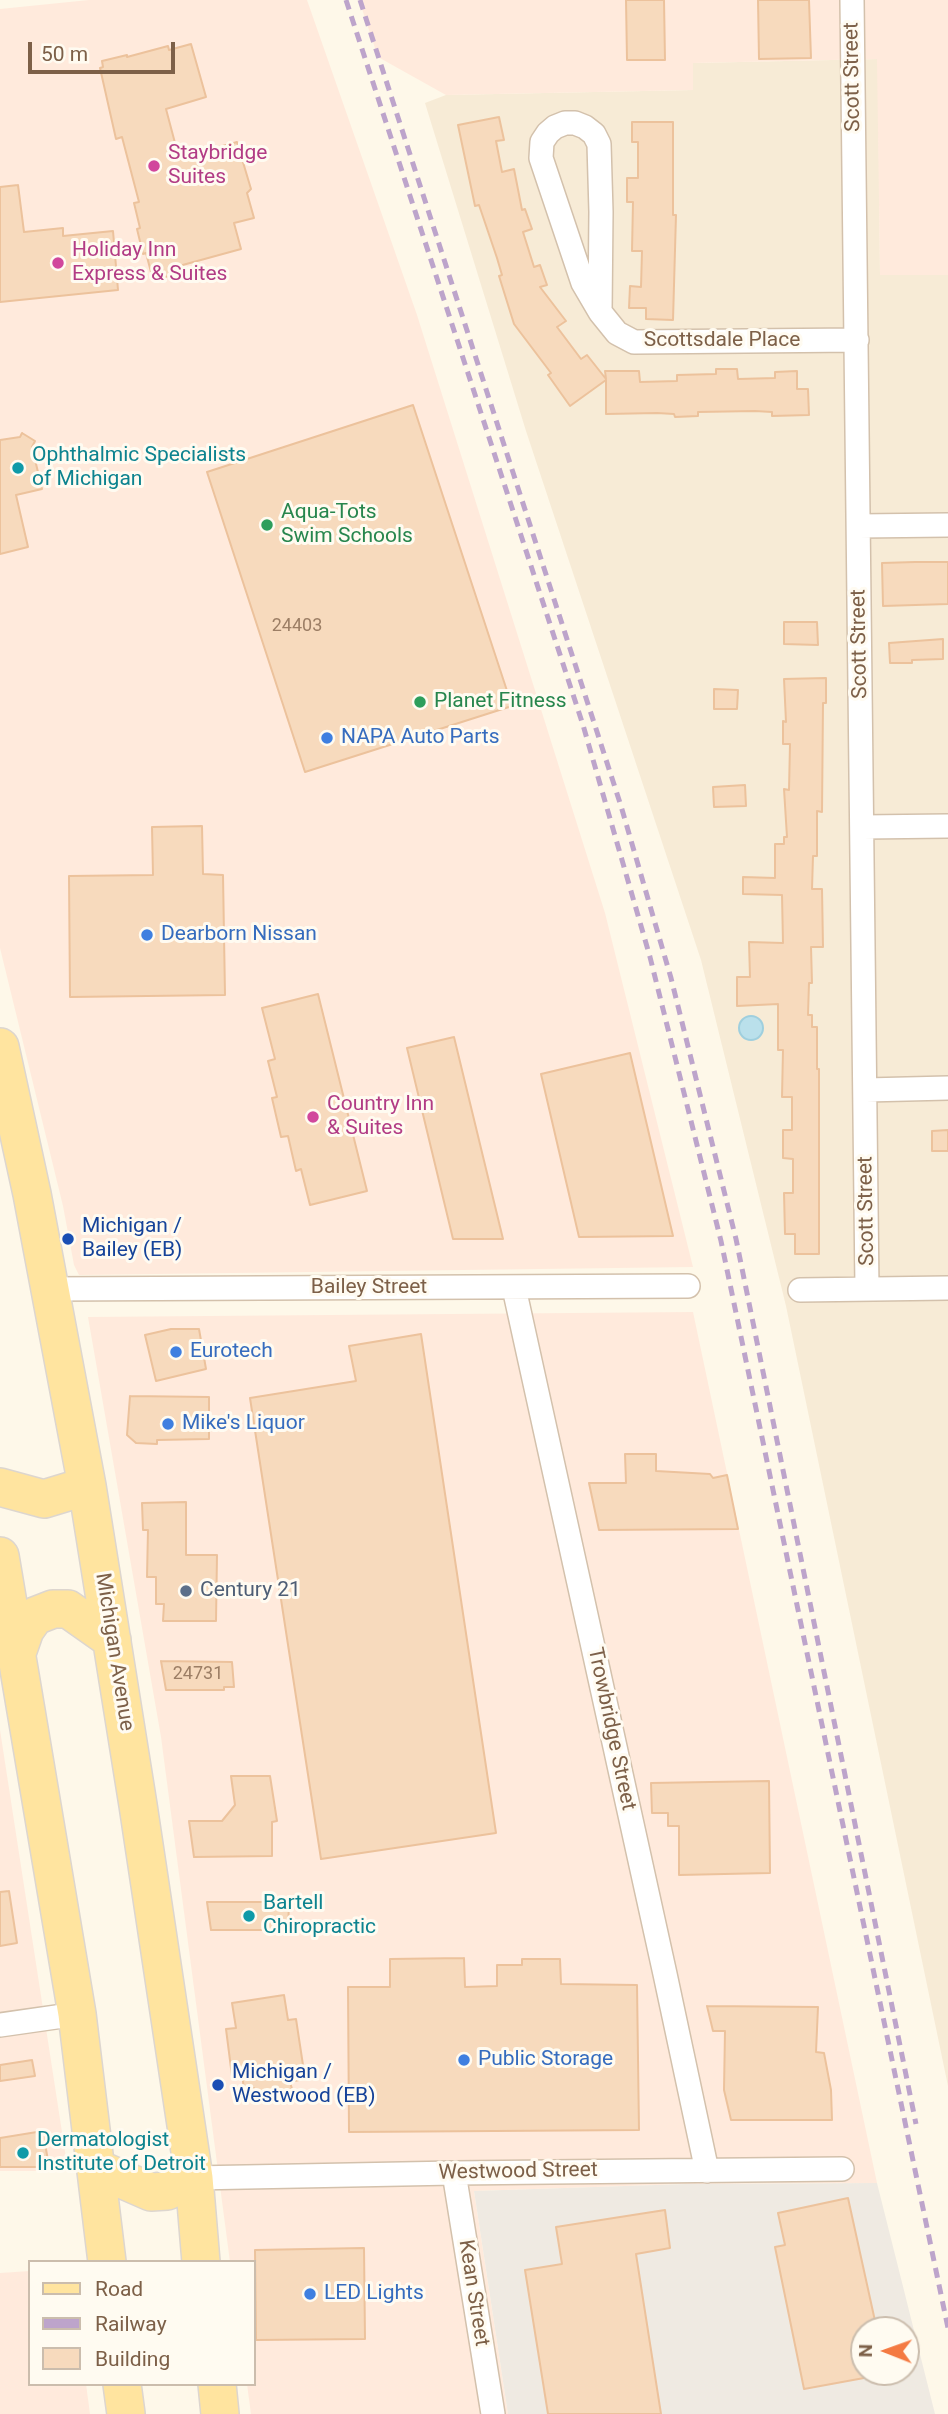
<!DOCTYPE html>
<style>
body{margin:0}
#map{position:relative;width:948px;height:2414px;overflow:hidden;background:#fef8e9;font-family:Roboto,sans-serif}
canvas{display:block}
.legend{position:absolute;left:28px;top:2260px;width:228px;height:126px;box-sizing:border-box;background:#fffbf1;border:2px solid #cbbdad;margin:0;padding:9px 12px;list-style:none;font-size:21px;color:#7d6048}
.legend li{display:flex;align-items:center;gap:14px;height:35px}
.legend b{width:35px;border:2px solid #cbbdad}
.north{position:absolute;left:850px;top:2316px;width:70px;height:70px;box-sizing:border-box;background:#fffbf1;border:2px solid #cbbdad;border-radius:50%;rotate:271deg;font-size:19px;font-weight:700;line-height:28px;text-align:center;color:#7d6048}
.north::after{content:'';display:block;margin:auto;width:24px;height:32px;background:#f47a42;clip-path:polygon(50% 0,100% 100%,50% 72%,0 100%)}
.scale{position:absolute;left:28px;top:42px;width:147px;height:32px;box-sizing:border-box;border:4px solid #7d6048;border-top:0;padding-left:9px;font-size:21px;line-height:24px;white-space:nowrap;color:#7d6048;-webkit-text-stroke:5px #fffbf1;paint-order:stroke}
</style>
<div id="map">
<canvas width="948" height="2414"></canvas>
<ul class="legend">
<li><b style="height:9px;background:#ffe49f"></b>Road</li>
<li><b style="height:9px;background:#bda4cb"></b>Railway</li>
<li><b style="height:19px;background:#f7dabd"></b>Building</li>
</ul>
<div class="north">N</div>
<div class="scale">50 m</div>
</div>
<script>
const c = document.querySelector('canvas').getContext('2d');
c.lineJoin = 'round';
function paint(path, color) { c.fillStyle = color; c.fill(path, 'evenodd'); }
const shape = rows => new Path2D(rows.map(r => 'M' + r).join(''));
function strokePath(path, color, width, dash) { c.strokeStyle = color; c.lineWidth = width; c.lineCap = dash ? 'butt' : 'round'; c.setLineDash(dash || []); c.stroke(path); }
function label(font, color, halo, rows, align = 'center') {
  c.font = font + ' Roboto,sans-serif'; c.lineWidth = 6; c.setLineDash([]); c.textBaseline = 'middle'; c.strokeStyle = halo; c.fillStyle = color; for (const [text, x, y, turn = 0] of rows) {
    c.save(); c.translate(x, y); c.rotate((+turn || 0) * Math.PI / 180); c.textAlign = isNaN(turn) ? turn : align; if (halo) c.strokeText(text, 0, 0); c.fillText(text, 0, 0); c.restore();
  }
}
paint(shape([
 [878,59,880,275,948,275,948,2086,786,1306,701,960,526,431,425,103,446,95,693,90,693,63]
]), '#f7ebd6');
paint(shape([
 [89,0,307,0,417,315,605,913,693,1267,79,1275,74,1265,63,1206,0,948,0,9],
 [359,0,948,0,948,275,880,275,877,59,693,63,693,90,446,95,378,57],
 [693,1312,877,2183,686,2184,474,2191,508,2414,251,2414,247,2384,254,2384,254,2262,230,2262,161,1737,88,1317],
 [0,1730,68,2171,0,2171],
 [30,2271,30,2384,86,2384,90,2414,0,2414,0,2273]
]), '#ffeadc');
paint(shape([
 [877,2183,935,2414,508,2414,474,2191,686,2184],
 [864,2330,906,2330,906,2372,864,2372]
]), '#efeae2');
const water = shape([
 '739 1028a12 12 0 1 1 24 0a12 12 0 1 1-24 0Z'
]);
paint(water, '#bae0eb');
strokePath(water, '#9fcfde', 2);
const building = shape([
 [626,0,664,0,665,60,627,60,626,0],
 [758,0,809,0,811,58,759,59,758,0],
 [191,44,206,97,166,109,179,158,237,142,251,189,247,193,254,218,234,223,241,249,179,266,181,273,157,279,155,275,152,276,146,253,143,254,137,229,140,228,134,203,139,202,122,137,116,139,100,68,103,67,102,61,127,55,127,57,168,46,169,50,191,44],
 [499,117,504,140,496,141,502,172,514,169,522,210,525,209,532,229,523,232,534,267,540,265,547,285,540,287,566,321,557,327,581,359,587,355,606,379,605,371,639,371,640,382,677,381,677,375,716,374,716,369,737,369,738,379,775,378,775,372,797,371,797,389,808,389,809,415,772,416,772,412,755,411,698,412,698,416,675,417,674,414,657,413,606,414,606,380,570,406,548,375,551,373,514,324,499,276,502,275,497,258,479,205,475,206,458,125,499,117],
 [632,122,673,122,673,215,676,215,673,320,646,319,646,308,629,308,630,286,641,287,642,251,632,251,633,202,627,202,627,178,638,178,638,142,632,142,632,122],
 [18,185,24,232,63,228,63,236,113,231,118,290,0,302,0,187,18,185],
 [413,405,512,706,305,772,207,472,413,405],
 [22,433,35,441,32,447,42,489,16,495,28,547,0,554,0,440,20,437,22,433],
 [915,562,948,562,948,604,883,606,882,563,915,562],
 [784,622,817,622,818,645,784,644,784,622],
 [943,639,943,659,912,660,912,663,890,663,889,643,943,639],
 [826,678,826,703,823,703,822,812,817,811,817,856,813,856,812,889,822,889,823,947,811,947,812,983,809,983,808,1015,812,1015,812,1027,817,1027,817,1069,819,1069,819,1254,795,1254,795,1234,785,1234,784,1193,793,1193,793,1159,783,1158,783,1130,792,1130,792,1097,782,1097,783,1050,778,1050,778,1004,737,1006,737,977,750,977,749,942,783,943,782,895,743,894,743,877,775,878,775,844,784,844,784,837,787,837,784,789,789,790,790,744,783,744,783,721,786,722,784,679,826,678],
 [714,689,738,690,737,709,714,709,714,689],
 [745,785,746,806,714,807,713,787,745,785],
 [202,826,203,874,223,875,225,995,70,997,69,876,153,875,152,827,202,826],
 [318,994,367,1191,310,1205,301,1169,296,1171,288,1136,281,1137,272,1098,277,1097,268,1061,275,1059,262,1008,318,994],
 [454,1037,503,1239,453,1239,407,1048,454,1037],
 [630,1053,673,1236,579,1237,541,1074,630,1053],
 [948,1130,948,1151,932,1151,932,1131,948,1130],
 [171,1329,199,1329,206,1369,156,1381,145,1335,171,1329],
 [421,1334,496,1833,321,1859,250,1398,356,1381,349,1346,421,1334],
 [130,1396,209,1397,209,1439,157,1440,157,1444,136,1443,127,1435,130,1396],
 [625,1454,656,1454,656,1471,710,1474,713,1478,727,1475,738,1529,599,1530,589,1483,626,1483,625,1454],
 [186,1502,186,1555,217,1555,216,1621,163,1621,164,1604,156,1604,156,1577,147,1577,148,1530,143,1530,142,1503,186,1502],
 [161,1661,232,1662,234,1687,224,1687,224,1690,166,1690,161,1661],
 [231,1776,270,1776,277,1821,272,1822,272,1856,194,1857,189,1821,222,1821,235,1805,231,1776],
 [769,1781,770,1873,679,1875,679,1826,668,1826,668,1813,652,1813,651,1783,769,1781],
 [9,1891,17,1943,0,1946,0,1892,9,1891],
 [207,1902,289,1902,288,1930,211,1930,207,1902],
 [464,1958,465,1987,497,1986,497,1965,522,1965,522,1959,560,1959,561,1984,637,1985,639,2130,349,2132,348,1987,390,1987,390,1959,464,1958],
 [284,1995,288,2020,296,2019,303,2065,297,2066,299,2080,290,2082,292,2089,255,2094,254,2088,244,2089,242,2074,232,2076,226,2029,236,2028,232,2003,284,1995],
 [707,2006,818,2007,816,2052,824,2053,831,2090,832,2120,731,2120,724,2090,725,2031,713,2031,707,2006],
 [32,2060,35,2076,0,2081,0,2065,32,2060],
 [43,2131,49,2167,0,2167,0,2138,43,2131],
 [848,2198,877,2330,864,2330,864,2378,804,2389,775,2247,785,2245,778,2213,848,2198],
 [665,2210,670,2248,636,2254,661,2414,548,2414,525,2270,562,2264,556,2227,665,2210],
 [364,2248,365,2339,256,2340,255,2250,364,2248]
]);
paint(building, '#f7dabd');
strokePath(building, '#ecc29c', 2);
const minor = shape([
 [852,0,867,1288],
 [600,312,583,283,541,158,542,142,548,133,555,127,565,123,575,123,585,127,594,134,599,144,601,212,600,312,617,333,634,342,857,340],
 [859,526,948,525],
 [863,827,948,826],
 [866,1090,948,1088],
 [514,1288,665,1974,707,2171],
 [50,1289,688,1286],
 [800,1290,948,1288],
 [0,2025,77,2014],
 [454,2173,493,2414],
 [194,2178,454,2173,842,2169]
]);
const primary = shape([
 [0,1047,32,1194,87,1486,138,1805,194,2178,201,2262],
 [0,1487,44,1499,87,1486],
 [0,1556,77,2014,107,2262],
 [17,1653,25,1630,35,1616,53,1609,68,1609,112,1640],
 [96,2168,151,2192,167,2191,194,2178],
 [122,2384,126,2414],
 [217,2384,220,2414]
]);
strokePath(minor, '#d3c1ac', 26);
strokePath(primary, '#ddd6cf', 40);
strokePath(minor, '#fff', 23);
strokePath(primary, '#ffe49f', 37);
strokePath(shape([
 [346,0,583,725,650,957,721,1241,948,2328],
 [360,0,621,806,671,978,736,1239,916,2124]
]), '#bda4cb', 5, [10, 7]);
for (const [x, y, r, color] of [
 [154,166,7,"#d1479c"],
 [58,263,7,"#d1479c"],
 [18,468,7,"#0f9aa8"],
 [267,525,7,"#2e9e5b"],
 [420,702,7,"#2e9e5b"],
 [327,738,7,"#3f7fe0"],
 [147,935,7,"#3f7fe0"],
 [313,1117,7,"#d1479c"],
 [68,1239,7,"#1a4fb4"],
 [176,1352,7,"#3f7fe0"],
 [168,1424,7,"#3f7fe0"],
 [186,1591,7,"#5c6f8a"],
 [249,1916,7,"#0f9aa8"],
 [464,2060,7,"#3f7fe0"],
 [218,2085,7,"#1a4fb4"],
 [23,2153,7,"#0f9aa8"],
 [310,2294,7,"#3f7fe0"]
]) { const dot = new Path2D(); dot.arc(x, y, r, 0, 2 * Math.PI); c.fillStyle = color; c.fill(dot); strokePath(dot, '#fffbf1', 2.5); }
label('18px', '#9c7e65', null, [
 ["24403",297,626],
 ["24731",198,1674]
]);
label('21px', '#7d6048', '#fffbf1', [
 ["Scott Street",853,77,-91],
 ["Scottsdale Place",722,341],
 ["Scott Street",860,644,-91],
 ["Scott Street",867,1211,-91],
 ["Bailey Street",369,1288],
 ["Michigan Avenue",114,1652,81],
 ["Trowbridge Street",611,1729,78],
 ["Westwood Street",518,2172,-1],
 ["Kean Street",473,2293,81]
]);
label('21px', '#b23c85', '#fffbf1', [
 ["Staybridge",168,154],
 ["Suites",168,178],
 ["Holiday Inn",72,251],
 ["Express & Suites",72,275],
 ["Country Inn",327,1105],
 ["& Suites",327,1129]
], 'left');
label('21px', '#0d838f', '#fffbf1', [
 ["Ophthalmic Specialists",32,456],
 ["of Michigan",32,480],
 ["Bartell",263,1904],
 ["Chiropractic",263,1928],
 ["Dermatologist",37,2141],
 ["Institute of Detroit",37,2165]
], 'left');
label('21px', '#27864d', '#fffbf1', [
 ["Aqua-Tots",281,513],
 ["Swim Schools",281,537],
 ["Planet Fitness",434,702]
], 'left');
label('21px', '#366cbe', '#fffbf1', [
 ["NAPA Auto Parts",341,738],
 ["Dearborn Nissan",161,935],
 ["Eurotech",190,1352],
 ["Mike's Liquor",182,1424],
 ["Public Storage",478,2060],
 ["LED Lights",324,2294]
], 'left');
label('21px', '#164399', '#fffbf1', [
 ["Michigan /",82,1227],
 ["Bailey (EB)",82,1251],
 ["Michigan /",232,2073],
 ["Westwood (EB)",232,2097]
], 'left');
label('21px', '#4e5e75', '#fffbf1', [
 ["Century 21",200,1591]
], 'left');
</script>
